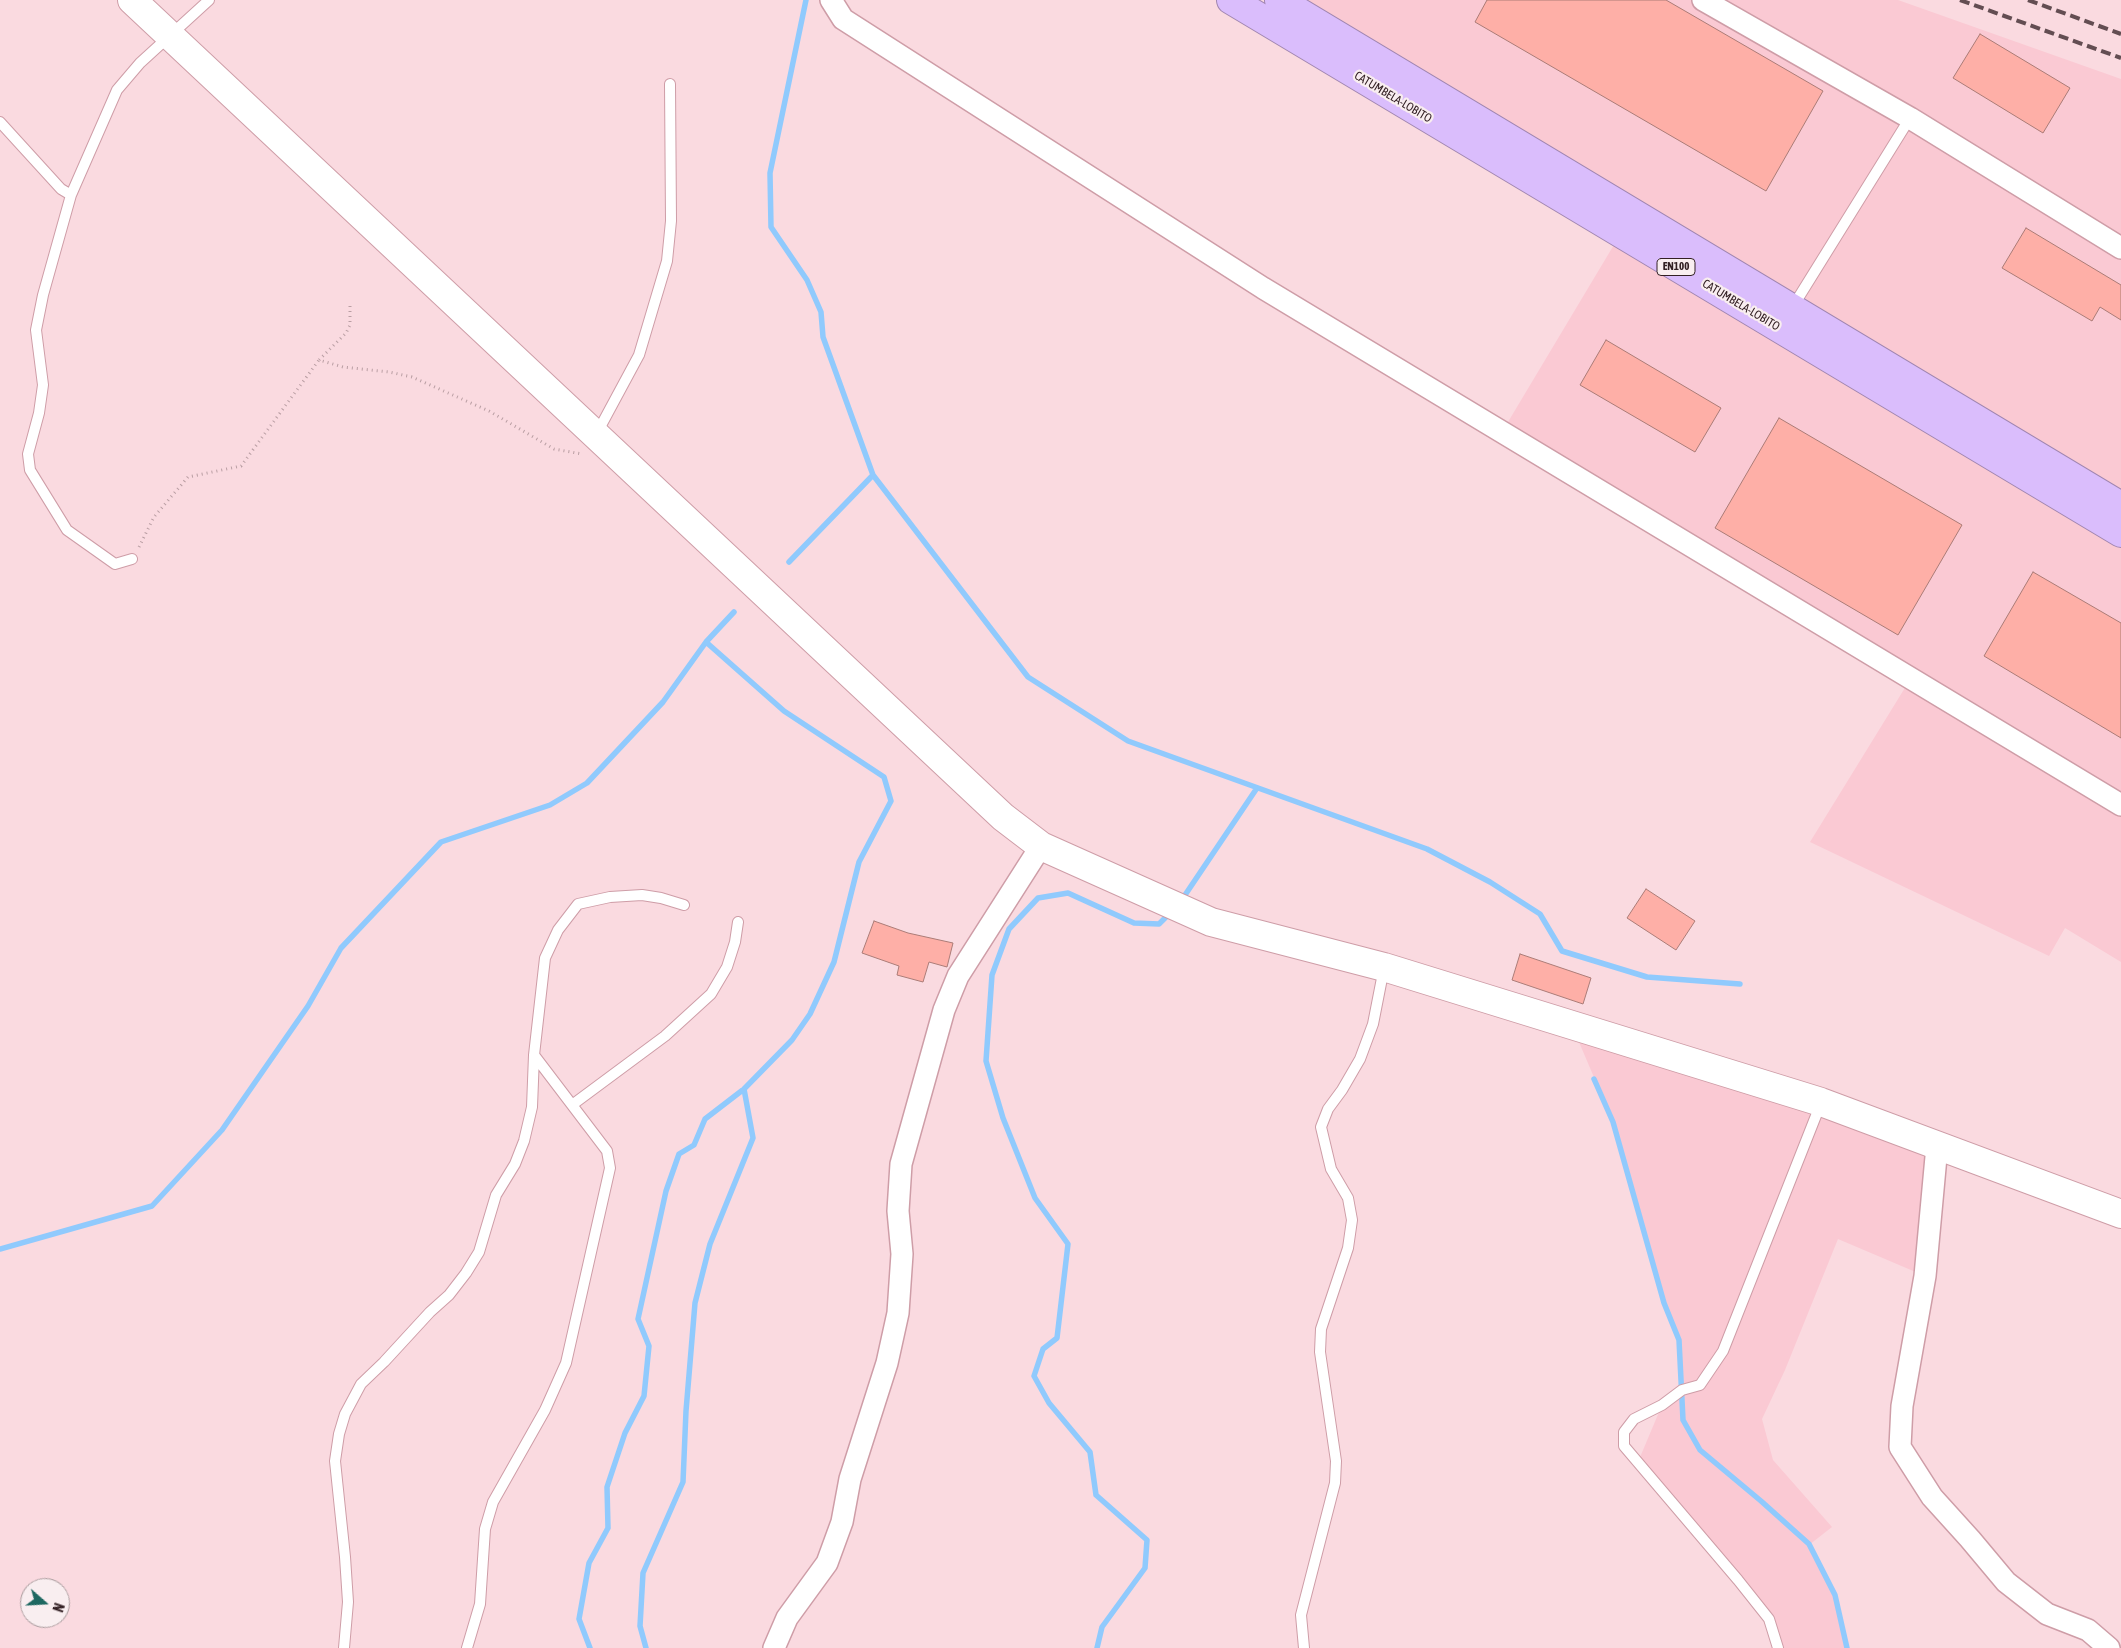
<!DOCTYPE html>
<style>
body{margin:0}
#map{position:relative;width:2121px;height:1648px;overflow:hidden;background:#fadae0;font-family:"Asap Condensed",sans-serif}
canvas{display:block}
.north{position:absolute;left:20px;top:1578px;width:50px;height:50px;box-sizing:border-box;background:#f9eef0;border:1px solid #aa9c9e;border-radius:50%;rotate:109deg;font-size:14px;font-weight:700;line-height:20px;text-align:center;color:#332024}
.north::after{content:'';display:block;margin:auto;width:18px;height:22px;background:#1e6861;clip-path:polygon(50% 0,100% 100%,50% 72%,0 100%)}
</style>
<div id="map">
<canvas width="2121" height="1648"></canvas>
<div class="north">N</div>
</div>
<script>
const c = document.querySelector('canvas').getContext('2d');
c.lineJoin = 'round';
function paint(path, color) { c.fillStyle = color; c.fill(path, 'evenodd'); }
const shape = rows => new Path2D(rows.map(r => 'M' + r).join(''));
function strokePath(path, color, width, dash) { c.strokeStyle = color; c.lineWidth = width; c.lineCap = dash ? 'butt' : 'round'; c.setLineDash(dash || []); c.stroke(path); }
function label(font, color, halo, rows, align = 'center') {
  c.font = font + ' "Asap Condensed",sans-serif'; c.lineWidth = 4.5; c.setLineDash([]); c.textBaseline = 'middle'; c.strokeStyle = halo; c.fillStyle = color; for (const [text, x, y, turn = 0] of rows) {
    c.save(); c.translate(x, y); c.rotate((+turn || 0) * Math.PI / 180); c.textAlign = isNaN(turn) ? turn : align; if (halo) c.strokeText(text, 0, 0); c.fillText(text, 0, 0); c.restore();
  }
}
paint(shape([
 [1279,0,1898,0,2121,79,2121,962,2065,928,2049,956,1810,842,1911,678,1502,432,1633,213],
 [1576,1035,1937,1146,1925,1276,1838,1239,1785,1370,1762,1419,1773,1460,1832,1527,1809,1545,1835,1595,1847,1648,1778,1648,1769,1619,1638,1462,1662,1405,1682,1390,1679,1340,1664,1303,1613,1122]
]), '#fac9d3');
strokePath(shape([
 [806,0,770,173,771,227,807,280,821,312,823,337,873,475,1028,677,1128,741,1427,849,1490,882,1540,914,1562,951,1647,977,1740,984],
 [789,562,873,475],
 [1181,901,1257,788],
 [1594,1079,1613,1122,1664,1303,1679,1340,1683,1420,1700,1450,1761,1501,1809,1544,1835,1595,1847,1648],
 [0,1249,152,1206,222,1130,308,1006,341,948,441,842,550,805,587,783,663,702,706,642,734,612],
 [590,1648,579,1619,589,1563,608,1528,607,1487,625,1433,644,1396,649,1346,638,1319,666,1191,679,1154,694,1145,705,1119,744,1089,792,1040,810,1014,834,962,859,862,891,801,884,777,784,711,706,642],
 [646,1648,640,1626,643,1573,683,1482,686,1411,695,1303,710,1244,753,1138,744,1089],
 [1097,1648,1102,1627,1145,1568,1147,1540,1096,1495,1090,1452,1049,1403,1034,1376,1043,1349,1057,1338,1068,1244,1035,1198,1003,1118,986,1061,992,975,1009,929,1038,898,1068,893,1134,923,1159,924,1170,913]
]), '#90cafd', 5.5);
const building = shape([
 [1487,0,1666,0,1823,91,1766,191,1475,22,1487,0],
 [1980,34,2070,88,2043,133,1953,78,1980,34],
 [2026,228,2121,285,2121,320,2100,307,2092,321,2002,268,2026,228],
 [1606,340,1721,408,1695,452,1580,385,1606,340],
 [1779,418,1962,525,1898,635,1715,528,1779,418],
 [2033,572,2121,623,2121,738,1984,656,2033,572],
 [1646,889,1695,921,1676,950,1627,918,1646,889],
 [874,921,908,933,953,943,947,967,929,962,923,982,897,975,899,966,862,953,874,921],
 [1520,954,1591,978,1583,1004,1512,980,1520,954]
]);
paint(building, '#feafa7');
strokePath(building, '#ab7c77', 1);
const lane = shape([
 [0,122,61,189,71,195],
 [1792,308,1910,118],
 [597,433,639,355,667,261,671,221,670,84],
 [132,559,115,564,67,530,30,470,28,454,39,413,43,385,36,330,43,295,71,195,117,90,140,63,209,0],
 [572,1105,665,1036,711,994,727,967,735,942,738,922],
 [344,1648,348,1602,345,1557,335,1461,339,1434,345,1414,361,1384,384,1362,430,1312,449,1295,466,1273,479,1252,496,1195,515,1164,524,1141,532,1107,534,1055,545,958,558,930,578,904,610,897,642,895,661,898,684,905],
 [467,1648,480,1604,485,1529,493,1502,545,1410,566,1363,610,1168,607,1151,534,1055],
 [1304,1648,1301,1615,1335,1483,1336,1461,1320,1352,1321,1329,1348,1248,1352,1220,1348,1198,1331,1169,1321,1127,1328,1109,1342,1090,1360,1059,1373,1024,1384,968],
 [1778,1648,1769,1619,1738,1580,1624,1446,1624,1432,1634,1419,1662,1405,1682,1390,1700,1385,1723,1351,1821,1103]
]);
const street = shape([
 [831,0,843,19,1263,288,2121,805],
 [1703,0,1910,118,2121,248],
 [1937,1146,1925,1276,1902,1406,1900,1447,1932,1497,1970,1539,2006,1582,2047,1614,2088,1630,2109,1648],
 [774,1648,787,1618,827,1563,842,1522,850,1479,887,1363,898,1313,902,1254,898,1211,901,1164,944,1010,958,976,1041,846]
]);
const secondary = shape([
 [132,0,1003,817,1041,846,1211,922,1384,967,1821,1102,2121,1214]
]);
const highway = shape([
 [1231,0,2121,533],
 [1279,0,2121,506]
]);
strokePath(lane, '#ce9da7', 12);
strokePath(street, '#ce9da7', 24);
strokePath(secondary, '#ce9da7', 30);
strokePath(highway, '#a086b0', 30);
strokePath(shape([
 [350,306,350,325,346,333,319,360,343,367,389,372,412,377,489,411,554,449,582,454],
 [139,547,154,517,188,477,241,466,319,360]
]), '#b99ea3', 3, [1, 4]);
strokePath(lane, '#fff', 10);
strokePath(street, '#fff', 21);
strokePath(secondary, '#fff', 28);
strokePath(highway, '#dabdfc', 28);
strokePath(shape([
 [1960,0,2121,58],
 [2028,0,2121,34]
]), '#634d52', 4, [10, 5]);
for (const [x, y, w] of [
 [1676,267,38]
]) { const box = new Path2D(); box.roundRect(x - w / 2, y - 8.5, w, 17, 4); c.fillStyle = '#f9eef0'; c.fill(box); strokePath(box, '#332024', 1); }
label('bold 11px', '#332024', null, [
 ["EN100",1676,267]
]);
label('12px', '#332024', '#f9eef0', [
 ["CATUMBELA-LOBITO",1393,97,31],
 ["CATUMBELA-LOBITO",1741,305,31]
]);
</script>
